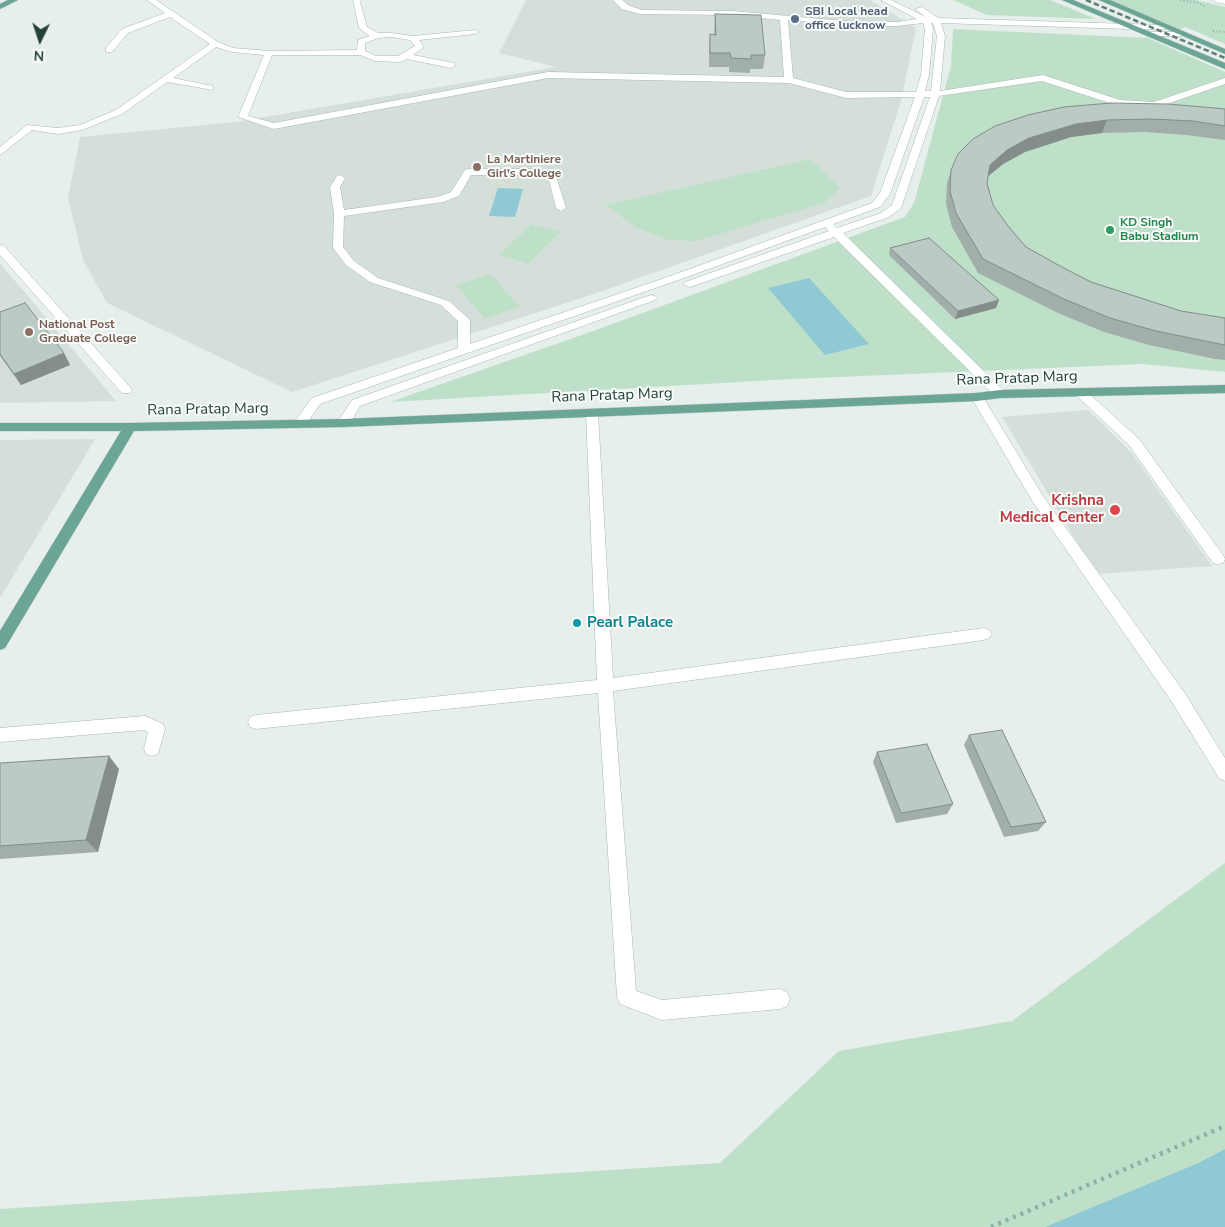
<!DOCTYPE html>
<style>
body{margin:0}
#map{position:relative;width:1225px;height:1227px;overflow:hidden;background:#e6efeb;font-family:"Nunito Sans",sans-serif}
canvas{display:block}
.north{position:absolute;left:15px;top:15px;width:50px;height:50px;-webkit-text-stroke:4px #f7fbf9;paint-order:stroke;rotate:184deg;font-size:14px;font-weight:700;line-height:20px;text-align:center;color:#24423a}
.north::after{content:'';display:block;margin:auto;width:18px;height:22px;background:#24423a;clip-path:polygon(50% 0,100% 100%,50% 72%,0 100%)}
</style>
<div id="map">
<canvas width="1225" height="1227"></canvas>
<div class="north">N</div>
</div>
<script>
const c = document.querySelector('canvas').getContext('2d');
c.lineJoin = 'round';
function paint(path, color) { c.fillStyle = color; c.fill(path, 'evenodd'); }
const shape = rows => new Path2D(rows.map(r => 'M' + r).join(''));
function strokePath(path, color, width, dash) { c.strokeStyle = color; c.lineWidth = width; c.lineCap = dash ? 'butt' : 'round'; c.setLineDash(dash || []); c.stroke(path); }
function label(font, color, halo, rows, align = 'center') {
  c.font = font + ' "Nunito Sans",sans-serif'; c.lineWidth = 4; c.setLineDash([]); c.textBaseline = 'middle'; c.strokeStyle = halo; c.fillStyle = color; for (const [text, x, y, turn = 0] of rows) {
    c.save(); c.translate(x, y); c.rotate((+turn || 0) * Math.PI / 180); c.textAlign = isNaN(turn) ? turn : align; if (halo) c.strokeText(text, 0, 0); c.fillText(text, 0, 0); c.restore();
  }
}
paint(shape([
 [526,0,870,0,916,28,901,101,871,196,594,294,292,392,107,303,83,260,68,198,80,137,236,122,556,67,499,53],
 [0,263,116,401,0,403],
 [1088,410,1132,453,1212,566,1096,574,1002,417],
 [95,439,0,598,0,440]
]), '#d4dfda');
paint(shape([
 [953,0,1050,0,1096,19,987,15],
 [1110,0,1196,0,1225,7,1225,44,1185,27,1178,30],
 [953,29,1148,38,1225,72,1225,372,1143,364,792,379,390,402,596,330,905,217,914,203,951,66],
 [811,159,840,188,824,203,696,241,668,240,639,229,605,205],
 [532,224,561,232,528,264,499,255],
 [490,274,520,307,485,319,456,285],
 [1225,863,1225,1149,1198,1163,1045,1227,0,1227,0,1209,720,1163,839,1051,1012,1021]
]), '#bfe0c8');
paint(shape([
 [498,188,523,189,515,217,489,216],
 [809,278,869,344,825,355,768,288],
 [1225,1149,1225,1227,1045,1227,1198,1163]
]), '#8ec9d4');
const minor = shape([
 [147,0,156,0,218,42,233,48,269,51,357,50,358,40,370,36,359,28,353,0,362,0,360,2,367,27,378,33,391,33,413,36,475,30,479,32,475,34,419,40,424,47,413,55,454,63,454,67,451,68,407,59,400,62,375,61,360,55,272,55,248,116,274,123,548,72,784,77,780,20,733,15,640,14,622,9,613,0,622,0,628,5,641,10,733,11,856,22,897,22,917,19,881,0,891,0,926,17,915,9,922,7,938,18,1162,25,1165,25,1165,29,1130,29,941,23,945,36,940,91,1043,75,1120,100,1154,102,1225,78,1225,84,1155,108,1119,106,1042,81,939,96,901,208,889,217,843,233,1004,391,1006,394,1004,397,996,397,834,237,693,286,689,287,683,284,685,282,829,231,825,227,670,283,320,404,304,427,299,428,293,424,312,398,458,348,458,321,441,305,370,282,346,265,334,249,333,247,334,214,330,187,337,176,340,175,345,178,340,187,344,210,437,197,451,192,465,170,468,169,541,169,556,176,566,208,561,211,556,208,549,180,539,175,471,175,459,196,443,202,344,216,343,247,354,261,378,278,449,301,470,320,470,344,662,279,872,203,880,193,915,97,846,98,789,83,548,78,274,129,238,117,264,55,232,52,216,47,173,78,213,86,213,90,167,82,122,114,82,130,58,134,32,130,0,155,0,147,27,125,58,128,80,125,116,110,210,44,170,17,128,33,112,52,106,52,106,48,122,29,165,13,147,0],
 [788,20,856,26,897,26,923,23,925,29,921,75,916,92,846,92,793,78,788,20],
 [931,23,933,23,937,36,931,91,925,91,929,75,933,29,931,23],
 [391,37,410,40,415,46,398,56,376,56,365,51,365,43,378,38,391,37],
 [924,97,930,97,892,205,881,213,837,228,833,224,880,207,890,194,924,97],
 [1214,0,1225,0,1225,4,1215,2,1214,0],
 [1147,32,1181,32,1185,34,1181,36,1147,36,1147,32],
 [0,245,4,246,130,387,132,390,130,393,122,393,0,255,0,245],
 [651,295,655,296,657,298,655,300,360,406,348,426,343,427,337,423,352,400,651,295],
 [1081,389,1085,390,1139,439,1223,555,1225,559,1223,563,1218,564,1213,563,1129,445,1077,396,1075,393,1077,390,1081,389],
 [977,393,981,394,1043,496,1184,692,1225,758,1225,781,1219,778,1172,702,1033,502,971,397,977,393],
 [592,409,598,413,613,678,984,628,989,630,992,634,989,638,984,640,613,691,636,991,662,1000,780,989,787,992,790,999,787,1006,780,1009,662,1020,620,1004,617,997,598,693,256,729,250,727,248,722,250,717,256,715,597,680,586,413,592,409],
 [145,716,163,724,165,729,158,754,152,756,146,754,144,749,148,732,144,730,0,742,0,728,145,716]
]);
const major = shape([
 [8,0,18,0,0,9,0,4,8,0],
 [1062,0,1073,0,1225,63,1225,69,1062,0],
 [1099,0,1110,0,1225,49,1225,54,1099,0],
 [1225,385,1225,393,1000,398,977,401,343,427,134,431,5,648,0,650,0,631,121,431,0,431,0,423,130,423,343,419,977,393,1000,390,1225,385]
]);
strokePath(minor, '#a8b8b2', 1);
strokePath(major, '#c2cac8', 1);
strokePath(shape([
 [1180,0,1199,3,1206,7],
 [1213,31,1225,32]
]), '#86b3a5', 2, [1, 2.5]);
strokePath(shape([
 [991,1227,1225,1126]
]), '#86b3a5', 4.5, [3, 5]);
paint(minor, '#fff');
paint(major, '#6aa596');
strokePath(shape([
 [1086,0,1225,58]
]), '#5f7d75', 2.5, [5.5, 3]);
paint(shape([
 [715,14,765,55,763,69,750,69,750,73,729,72,729,67,709,67,709,48,710,34,714,35],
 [1225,109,1225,140,1186,135,1145,132,1102,133,1071,137,1025,152,1003,164,988,176,987,183,993,205,1008,226,1026,247,1060,266,1091,282,1181,311,1225,318,1225,360,1215,359,1149,345,1104,332,1058,313,978,273,952,227,946,204,947,183,951,170,995,126],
 [890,248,999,300,996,308,955,319,889,255],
 [0,312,64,353,70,365,21,385,0,356],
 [969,735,1046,822,1038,831,1004,837,964,745],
 [877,752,953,804,947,814,896,823,873,762],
 [0,763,119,769,98,852,0,859]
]), '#a1aea9');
paint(shape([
 [1107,120,1102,133,1071,137,1025,152,1003,164,986,178,990,165,1007,150,1029,138,1076,124],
 [999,300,996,308,955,319,958,311],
 [64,353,70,365,21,385,14,374],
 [109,756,119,769,98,852,86,840]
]), '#838d89');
const building = shape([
 [715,14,761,15,765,55,751,55,751,59,731,58,730,53,710,53,710,34,716,35,715,14],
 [1111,103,1167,104,1215,108,1225,109,1225,126,1193,121,1151,119,1107,120,1076,124,1029,138,1007,150,990,165,987,183,993,205,1008,226,1026,247,1060,266,1091,282,1181,311,1225,318,1225,345,1156,331,1110,318,1064,299,983,259,956,213,950,191,951,170,958,154,973,139,995,126,1028,115,1064,107,1111,103],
 [929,238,999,300,958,311,890,248,929,238],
 [25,303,64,353,14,374,0,354,0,312,25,303],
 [1002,730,1046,822,1011,827,969,735,1002,730],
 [927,744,953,804,901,813,877,752,927,744],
 [109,756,86,840,0,846,0,763,109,756]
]);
paint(building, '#bbcac4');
strokePath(building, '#838d89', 1);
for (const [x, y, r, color] of [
 [795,19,5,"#5c6f8a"],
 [477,167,5,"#8d6e63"],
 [1110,230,5,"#2e9e5b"],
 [29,332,5,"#8d6e63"],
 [1115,510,6,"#e0444e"],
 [577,623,5,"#0f9aa8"]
]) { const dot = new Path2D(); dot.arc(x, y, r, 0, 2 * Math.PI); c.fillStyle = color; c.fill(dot); strokePath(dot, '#f7fbf9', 2); }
label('bold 12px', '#4e5e75', '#f7fbf9', [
 ["SBI Local head",805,12],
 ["office lucknow",805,26]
], 'left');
label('bold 12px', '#785e54', '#f7fbf9', [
 ["La Martiniere",487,160],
 ["Girl's College",487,174],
 ["National Post",39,325],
 ["Graduate College",39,339]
], 'left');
label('bold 12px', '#27864d', '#f7fbf9', [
 ["KD Singh",1120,223],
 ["Babu Stadium",1120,237]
], 'left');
label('15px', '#24423a', '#f7fbf9', [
 ["Rana Pratap Marg",1017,379,-2],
 ["Rana Pratap Marg",612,396,-2],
 ["Rana Pratap Marg",208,410,-1]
]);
label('bold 15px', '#be3a42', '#f7fbf9', [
 ["Krishna",1104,501],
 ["Medical Center",1104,518]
], 'right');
label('bold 15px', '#0d838f', '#f7fbf9', [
 ["Pearl Palace",587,623]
], 'left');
</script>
